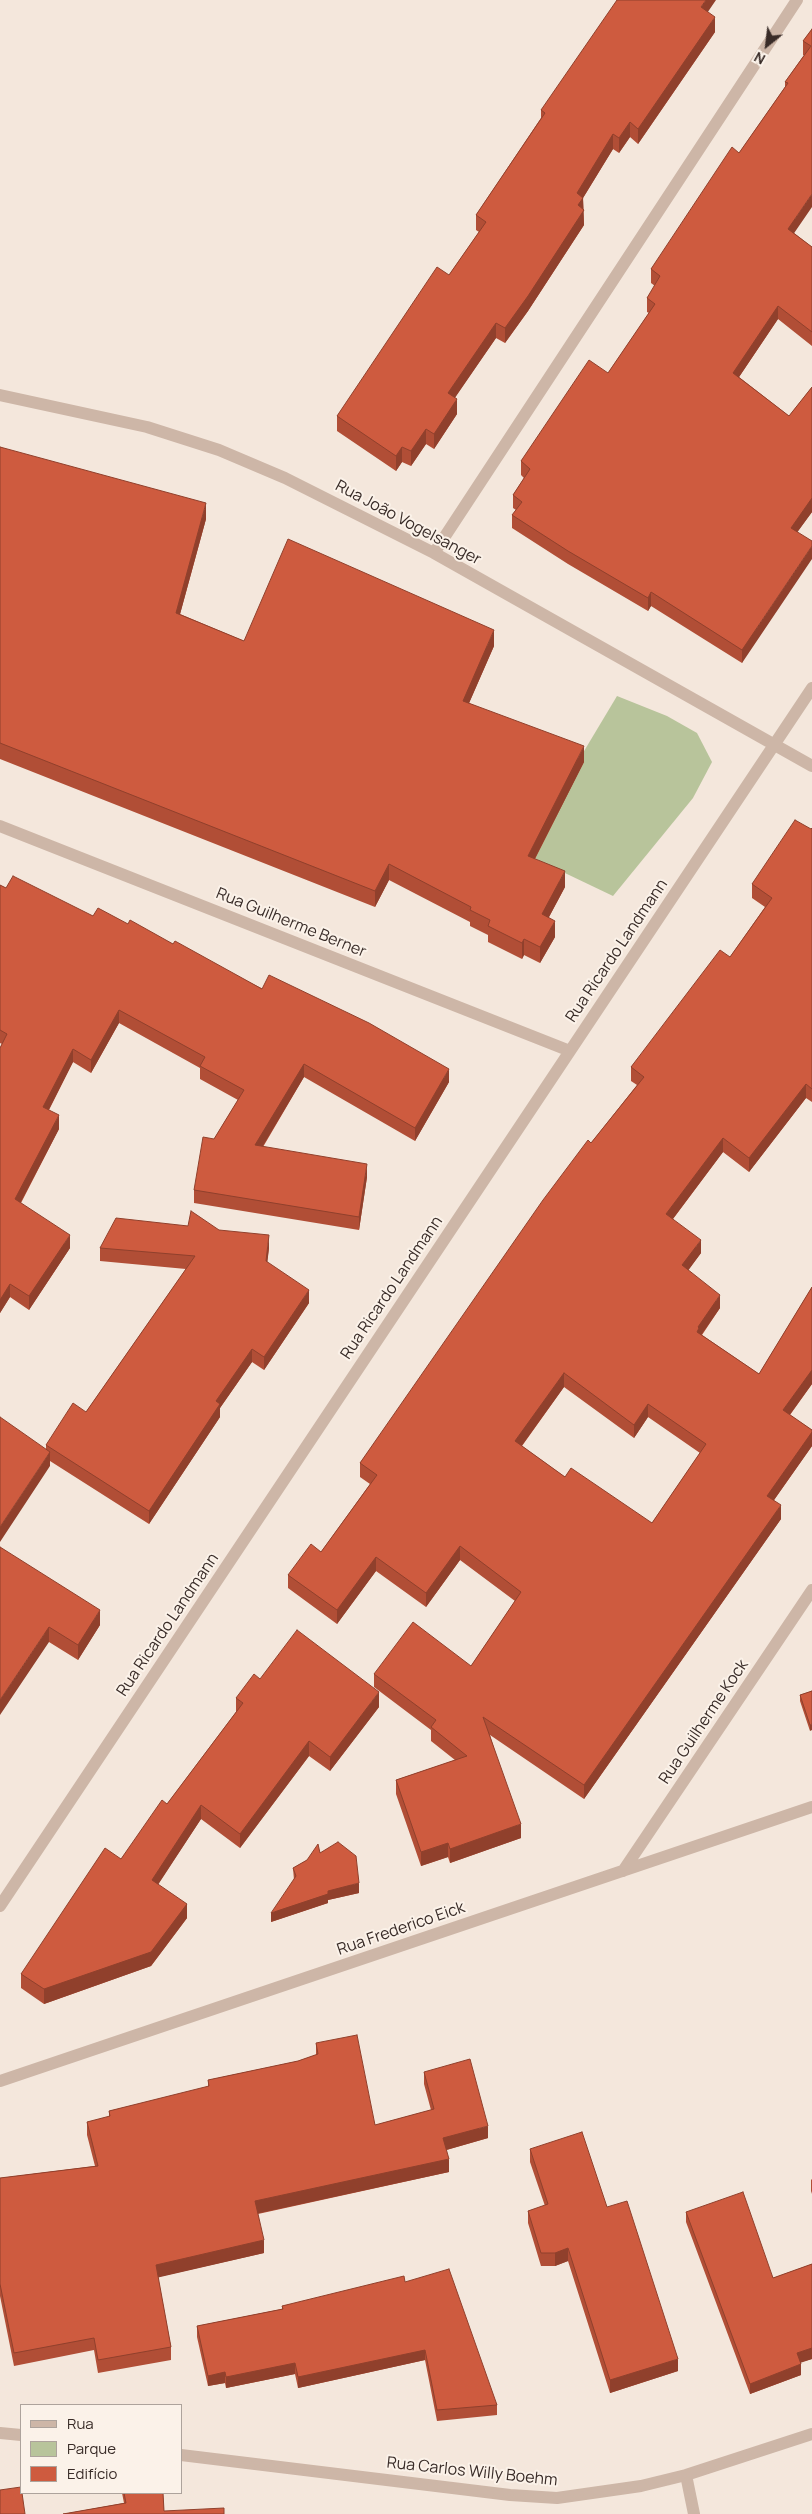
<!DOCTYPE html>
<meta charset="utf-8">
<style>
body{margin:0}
#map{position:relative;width:812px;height:2514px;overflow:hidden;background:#f4e7dc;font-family:Manrope,sans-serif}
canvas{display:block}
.legend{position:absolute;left:20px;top:2404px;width:162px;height:90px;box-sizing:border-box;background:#fbf2e9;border:1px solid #ada39c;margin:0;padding:6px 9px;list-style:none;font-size:15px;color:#392c28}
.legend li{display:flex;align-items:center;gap:10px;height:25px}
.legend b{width:25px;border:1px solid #ada39c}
.north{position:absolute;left:742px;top:20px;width:50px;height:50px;-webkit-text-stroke:4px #fbf2e9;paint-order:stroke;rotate:209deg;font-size:14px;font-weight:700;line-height:20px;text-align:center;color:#392c28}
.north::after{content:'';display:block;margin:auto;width:18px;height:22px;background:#392c28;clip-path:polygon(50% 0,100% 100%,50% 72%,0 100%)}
</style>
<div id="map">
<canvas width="812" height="2514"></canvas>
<ul class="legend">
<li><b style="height:6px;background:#cdb6a7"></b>Rua</li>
<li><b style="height:14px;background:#b8c49b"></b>Parque</li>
<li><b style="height:14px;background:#ce5b3f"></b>Edifício</li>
</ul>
<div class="north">N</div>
</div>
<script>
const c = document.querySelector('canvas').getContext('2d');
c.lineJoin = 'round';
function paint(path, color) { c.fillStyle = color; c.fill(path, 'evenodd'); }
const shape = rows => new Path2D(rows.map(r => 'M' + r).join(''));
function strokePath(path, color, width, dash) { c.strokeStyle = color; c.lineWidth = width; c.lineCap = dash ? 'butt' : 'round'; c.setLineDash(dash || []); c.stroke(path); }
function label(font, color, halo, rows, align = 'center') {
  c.font = font + ' Manrope,sans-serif'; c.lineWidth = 4; c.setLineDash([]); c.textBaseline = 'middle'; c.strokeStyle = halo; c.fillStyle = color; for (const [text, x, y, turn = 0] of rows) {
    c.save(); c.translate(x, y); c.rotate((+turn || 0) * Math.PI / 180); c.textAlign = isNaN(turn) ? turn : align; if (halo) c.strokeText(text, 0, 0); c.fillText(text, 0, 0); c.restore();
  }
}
paint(shape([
 [617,696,667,716,697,733,712,762,693,798,613,896,523,853]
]), '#b8c49b');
strokePath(shape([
 [0,395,147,427,219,450,285,478,434,553,812,766],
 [434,553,797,0],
 [0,826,570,1051],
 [623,1871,812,1590],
 [0,1906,812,688],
 [0,2081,812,1807],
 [0,2433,21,2435],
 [181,2455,510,2495,557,2498,641,2486,686,2475,812,2434],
 [686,2475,694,2514]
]), '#cdb6a7', 12);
paint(shape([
 [708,12,715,32,638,144,630,137,619,153,613,149,583,198,584,225,528,311,505,343,496,338,455,397,457,414,434,449,426,444,411,466,402,462,396,471,337,431,337,416,449,275,479,232,476,230,476,215,541,118,541,110],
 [812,29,794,233,812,247,812,346,778,319,739,377,789,416,812,387,812,512,797,532,742,663,651,606,648,611,568,564,512,528,512,515,516,510,513,508,513,495,524,478,521,475,521,461,608,373,649,313,647,312,647,298,655,286,651,283,651,269,739,153,785,87,785,82,804,55,803,55,803,41],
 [0,447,206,519,180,614,244,641,494,646,469,703,584,762,535,859,565,887,549,917,555,937,540,963,524,955,522,959,488,942,488,935,470,926,470,922,389,880,375,907,0,759],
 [812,828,812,1102,806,1098,749,1172,723,1152,673,1219,701,1253,688,1270,720,1308,702,1335,759,1374,812,1287,812,1384,790,1415,812,1430,812,1446,774,1500,781,1519,584,1799,490,1735,521,1838,450,1863,448,1857,421,1866,396,1794,396,1780,455,1760,431,1741,431,1730,374,1687,374,1674,471,1666,515,1601,460,1560,426,1607,376,1571,337,1624,288,1588,288,1575,321,1552,370,1484,360,1477,360,1463,591,1143,637,1085,631,1081,631,1067,730,957,765,907,752,898,752,884],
 [564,1387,634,1438,648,1417,700,1453,652,1523,565,1477,522,1446],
 [0,885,6,888,93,916,128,924,173,944,449,1082,415,1141,304,1077,263,1147,367,1177,359,1230,194,1203,194,1190,214,1139,238,1100,200,1079,200,1068,119,1023,91,1073,73,1062,49,1110,59,1129,21,1203,70,1248,29,1310,10,1297,0,1313,0,1048,2,1044,0,1043],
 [219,1230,269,1248,267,1262,309,1303,264,1370,252,1362,220,1408,220,1417,149,1524,50,1461,50,1466,46,1449,46,1445,86,1412,186,1269,100,1261,100,1248],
 [0,1547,100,1625,78,1660,49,1642],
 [260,1679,379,1707,330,1771,309,1756,240,1848,201,1819,158,1884,187,1918,151,1966,44,2004,21,1988,21,1974,121,1859,167,1804,236,1712,236,1698],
 [812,1691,810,1731,800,1701,800,1695],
 [320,1853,359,1893,328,1900,328,1903,271,1922,294,1880,293,1868],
 [316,2043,375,2125,431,2110,424,2084,424,2072,488,2138,446,2150,449,2172,258,2214,264,2253,158,2277,171,2347,171,2360,98,2373,94,2350,14,2366,0,2296,0,2178,95,2166,87,2135,87,2122,109,2117,109,2111,208,2087,208,2080,298,2061,316,2055],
 [530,2149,607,2207,678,2371,610,2393,568,2261,555,2266,541,2266,528,2223,528,2211,545,2206,530,2162],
 [812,2179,812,2194,811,2191,811,2180],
 [686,2212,773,2278,812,2264,812,2359,801,2362,801,2375,750,2394,686,2222],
 [405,2282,497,2405,497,2415,437,2421,425,2360,298,2388,295,2374,226,2388,225,2383,208,2386,197,2337,197,2326,282,2309,282,2306],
 [122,2493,163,2493,164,2511,63,2514,124,2503]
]), '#b14e36');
paint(shape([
 [706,0,716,0,701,22,701,7],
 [715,17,715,32,638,144,638,129],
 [630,122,630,137,619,153,619,138],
 [613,134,613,149,583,198,584,225,528,311,505,343,505,328,577,193],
 [812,194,812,207,788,242,788,229],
 [778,306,778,319,733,386,733,373],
 [496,323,496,338,448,408,448,393],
 [457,399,457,414,434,449,434,434],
 [426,429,426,444,411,466,411,451],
 [402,447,402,462,396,471,396,456],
 [812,498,812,512,791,541,791,528],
 [206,503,206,519,176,629,176,613],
 [812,546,812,559,742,663,742,650],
 [651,592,651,606,648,611,648,598],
 [494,630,494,646,463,717,463,701],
 [584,746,584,762,528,872,528,856],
 [389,864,389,880,375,907,375,891],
 [565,871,565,887,542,930,542,914],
 [555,921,555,937,540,963,540,947],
 [524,939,524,955,522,959,522,943],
 [119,1010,119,1023,91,1073,91,1060],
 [73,1049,73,1062,43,1121,43,1107],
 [304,1064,304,1077,255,1159,255,1145],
 [449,1069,449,1082,415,1141,415,1128],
 [806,1084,806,1098,749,1172,749,1158],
 [59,1115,59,1129,15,1213,15,1199],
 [723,1138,723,1152,666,1228,666,1214],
 [367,1164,367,1177,359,1230,359,1217],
 [70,1235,70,1248,29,1310,29,1296],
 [269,1235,269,1248,266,1274,266,1261],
 [701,1240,701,1253,682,1279,682,1265],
 [10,1284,10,1297,0,1313,0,1300],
 [309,1290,309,1303,264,1370,264,1357],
 [720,1295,720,1308,699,1338,697,1345,698,1327],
 [252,1349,252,1362,220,1408,220,1417,149,1524,149,1511,216,1401],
 [812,1370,812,1384,783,1424,783,1410],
 [564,1373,564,1387,515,1455,515,1441],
 [648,1404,648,1417,634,1438,634,1425],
 [812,1432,812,1446,767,1510,767,1496],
 [50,1452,50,1466,0,1542,0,1527],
 [781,1505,781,1519,584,1799,584,1785],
 [460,1546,460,1560,426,1607,426,1593],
 [376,1557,376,1571,337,1624,337,1610],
 [100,1610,100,1625,78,1660,78,1645],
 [49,1627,49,1642,0,1715,0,1700],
 [379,1692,379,1707,330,1771,330,1757],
 [812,1724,812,1730,810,1731,810,1725],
 [309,1741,309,1756,240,1848,240,1834],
 [201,1805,201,1819,152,1894,152,1880],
 [521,1824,521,1838,450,1863,450,1849],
 [448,1843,448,1857,421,1866,421,1852],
 [359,1883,359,1893,328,1900,328,1903,271,1922,271,1913,328,1891],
 [187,1904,187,1918,151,1966,44,2004,44,1989],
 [488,2126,488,2138,443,2151,443,2138],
 [449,2159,449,2172,255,2214,255,2201],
 [264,2240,264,2253,156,2278,156,2265],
 [568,2248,568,2261,555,2266,555,2253],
 [812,2348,812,2359,797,2364,797,2353],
 [425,2350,425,2360,298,2388,298,2377],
 [678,2359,678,2371,610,2393,610,2380],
 [295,2363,295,2374,226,2388,226,2377],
 [801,2364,801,2375,750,2394,750,2384],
 [225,2372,225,2383,208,2386,208,2376]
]), '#90402c');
const building = shape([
 [617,0,706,0,701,7,715,17,638,129,630,122,619,138,613,134,577,193,583,198,578,205,584,210,528,296,505,328,496,323,448,393,457,399,434,434,426,429,411,451,402,447,396,456,337,416,437,267,449,275,486,222,476,215,545,113,541,110,617,0],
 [812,29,812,194,788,229,812,247,812,332,778,306,733,373,789,416,812,387,812,498,791,528,812,541,812,546,742,650,651,592,648,598,568,551,512,515,522,502,513,495,530,469,521,461,589,360,608,373,655,304,647,298,660,276,651,269,732,147,739,153,788,83,785,82,811,46,803,41,812,29],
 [0,447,206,503,176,613,244,641,288,539,494,630,463,701,584,746,528,856,565,871,542,914,555,921,540,947,524,939,522,943,488,926,490,920,470,910,471,907,389,864,375,891,0,743,0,447],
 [795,820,811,829,812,828,812,1089,806,1084,749,1158,723,1138,666,1214,701,1240,682,1265,720,1295,698,1327,699,1328,697,1332,759,1374,812,1287,812,1370,783,1410,812,1430,812,1432,767,1496,781,1505,584,1785,483,1717,521,1824,450,1849,448,1843,421,1852,396,1780,467,1756,431,1727,436,1720,374,1674,413,1622,471,1666,521,1592,460,1546,426,1593,376,1557,337,1610,288,1575,311,1544,321,1552,377,1475,360,1463,543,1200,588,1140,591,1143,644,1077,631,1067,720,950,730,957,772,898,752,884,795,820],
 [564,1373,634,1425,648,1404,706,1444,652,1523,571,1468,565,1477,515,1441,564,1373],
 [13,876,93,916,98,908,128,924,130,920,173,944,175,941,262,989,269,975,369,1023,449,1069,415,1128,304,1064,255,1145,367,1164,359,1217,194,1190,203,1137,214,1139,244,1090,200,1066,205,1057,119,1010,91,1060,73,1049,43,1107,59,1115,15,1199,70,1235,29,1296,10,1284,0,1300,0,1048,7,1034,0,1030,0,885,6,888,13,876],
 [191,1211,219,1230,269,1235,266,1261,309,1290,264,1357,252,1349,216,1401,220,1404,149,1511,46,1445,73,1403,86,1412,195,1256,100,1248,116,1218,188,1226,191,1211],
 [0,1417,50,1452,0,1527,0,1417],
 [0,1547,100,1610,78,1645,49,1627,0,1700,0,1547],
 [297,1630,379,1692,330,1757,309,1741,240,1834,201,1805,152,1880,187,1904,151,1952,44,1989,21,1974,105,1848,121,1859,162,1800,167,1804,243,1703,236,1698,254,1674,260,1679,297,1630],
 [812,1691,812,1724,810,1725,800,1695,812,1691],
 [338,1842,356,1856,359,1883,328,1891,328,1894,271,1913,296,1876,293,1868,307,1860,318,1844,320,1853,338,1842],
 [357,2035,375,2125,434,2109,424,2072,470,2059,488,2126,443,2138,449,2159,255,2201,264,2240,156,2265,171,2347,98,2360,94,2338,14,2353,0,2284,0,2178,98,2166,87,2122,110,2116,109,2111,209,2086,208,2080,298,2061,318,2054,316,2043,357,2035],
 [582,2132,607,2207,627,2201,678,2359,610,2380,568,2248,555,2253,541,2253,528,2211,548,2204,530,2149,582,2132],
 [743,2192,773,2278,812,2264,812,2348,797,2353,801,2364,750,2384,686,2212,743,2192],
 [449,2269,497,2405,437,2410,425,2350,298,2377,295,2363,226,2377,225,2372,208,2376,197,2326,283,2309,282,2306,404,2276,405,2282,449,2269],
 [21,2487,21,2493,22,2493,25,2514,0,2514,0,2490,21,2487],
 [124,2493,163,2493,164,2511,224,2508,224,2514,63,2514,126,2503,124,2493]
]);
paint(building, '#ce5b3f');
strokePath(building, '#90402c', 1);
label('16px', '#392c28', '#fbf2e9', [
 ["Rua João Vogelsanger",408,523,28],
 ["Rua Guilherme Berner",291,923,22],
 ["Rua Ricardo Landmann",617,951,-56],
 ["Rua Ricardo Landmann",392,1288,-56],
 ["Rua Ricardo Landmann",168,1625,-56],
 ["Rua Guilherme Kock",704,1722,-56],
 ["Rua Frederico Eick",401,1929,-19],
 ["Rua Carlos Willy Boehm",472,2472,6]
]);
</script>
